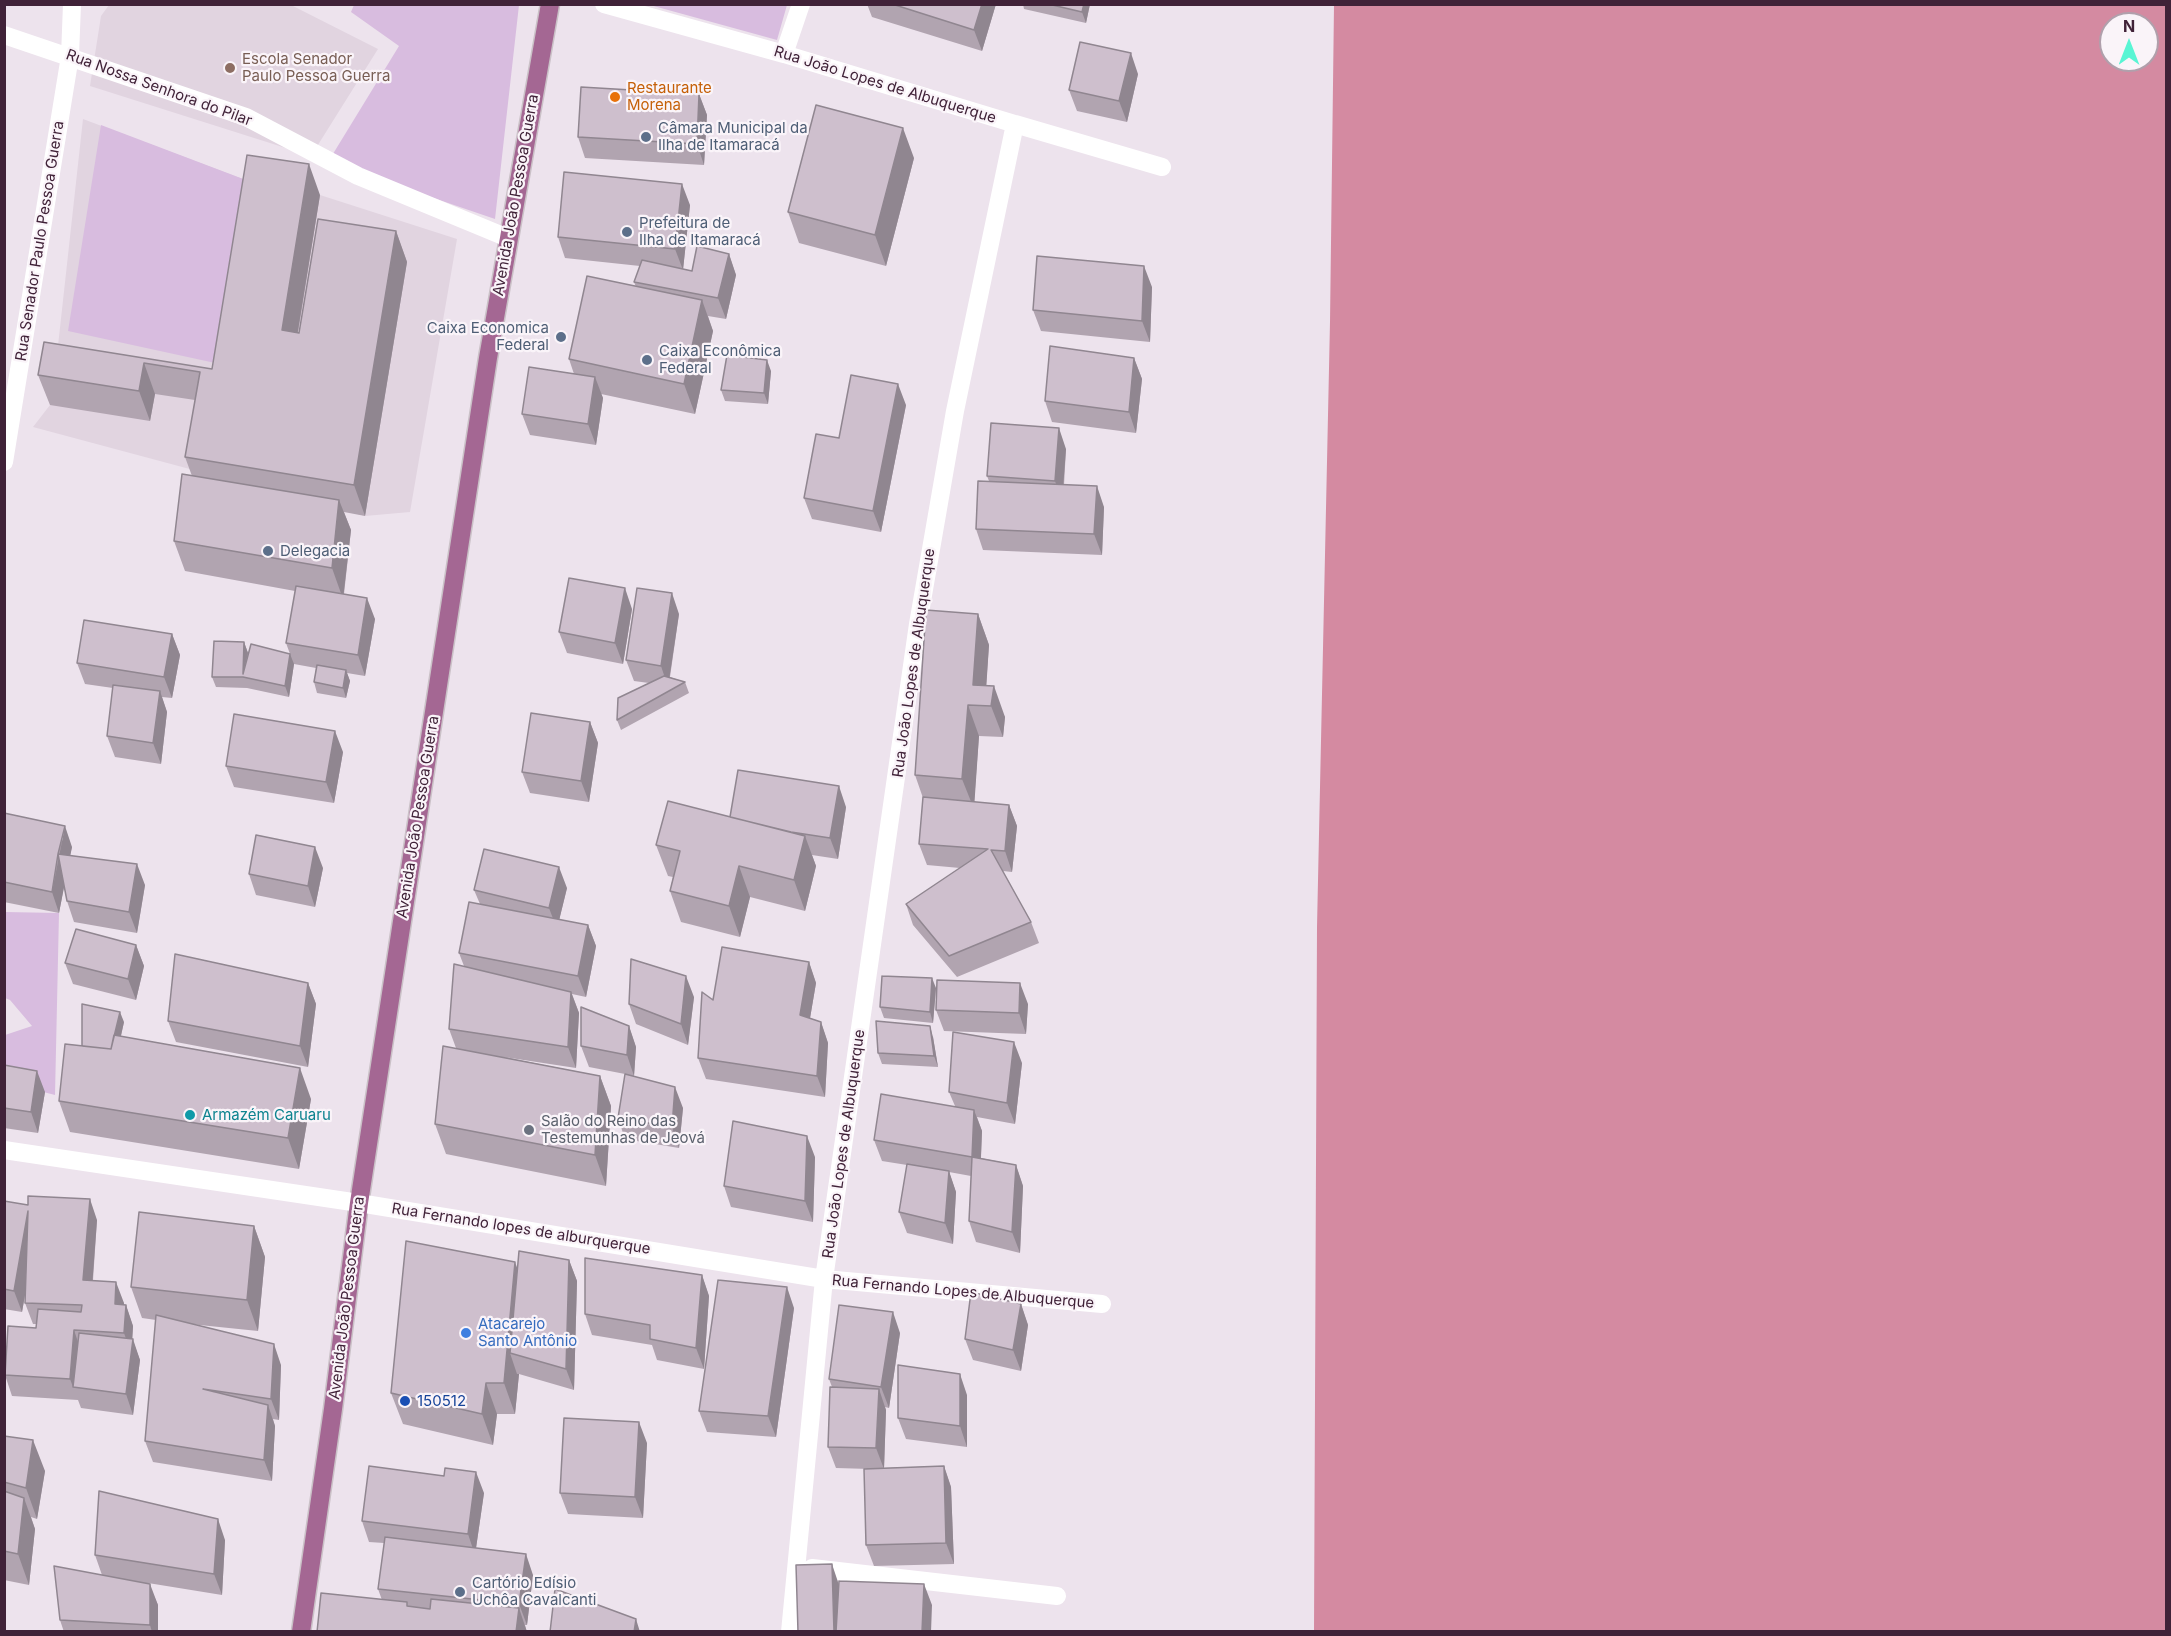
<!DOCTYPE html>
<meta charset="utf-8">
<style>
body{margin:0}
#map{position:relative;width:2171px;height:1636px;overflow:hidden;background:#ede3ed;font-family:Inter,sans-serif}
canvas{display:block}
.frame{position:absolute;inset:0;border:6px solid #402238;pointer-events:none}
.north{position:absolute;left:2099px;top:12px;width:60px;height:60px;box-sizing:border-box;background:#faf4f9;border:2px solid #b0a0ac;border-radius:50%;rotate:0deg;font-size:16px;font-weight:700;line-height:24px;text-align:center;color:#402238}
.north::after{content:'';display:block;margin:auto;width:21px;height:27px;background:#59f5d4;clip-path:polygon(50% 0,100% 100%,50% 72%,0 100%)}
</style>
<div id="map">
<canvas width="2171" height="1636"></canvas>
<div class="frame"></div>
<div class="north">N</div>
</div>
<script>
const c = document.querySelector('canvas').getContext('2d');
c.lineJoin = 'round';
function paint(path, color) { c.fillStyle = color; c.fill(path, 'evenodd'); }
const shape = rows => new Path2D(rows.map(r => 'M' + r).join(''));
function strokePath(path, color, width, dash) { c.strokeStyle = color; c.lineWidth = width; c.lineCap = dash ? 'butt' : 'round'; c.setLineDash(dash || []); c.stroke(path); }
function label(font, color, halo, rows, align = 'center') {
  c.font = font + ' Inter,sans-serif'; c.lineWidth = 4.5; c.setLineDash([]); c.textBaseline = 'middle'; c.strokeStyle = halo; c.fillStyle = color; for (const [text, x, y, turn = 0] of rows) {
    c.save(); c.translate(x, y); c.rotate((+turn || 0) * Math.PI / 180); c.textAlign = isNaN(turn) ? turn : align; if (halo) c.strokeText(text, 0, 0); c.fillText(text, 0, 0); c.restore();
  }
}
paint(shape([
 [109,5,291,5,378,49,311,156,90,86,101,16],
 [83,119,259,185,320,195,457,239,410,512,365,516,33,427,50,405,55,373]
]), '#e1d4e0');
paint(shape([
 [354,5,519,5,495,219,328,162,399,46,351,12],
 [650,5,787,5,777,40],
 [101,125,259,185,229,366,68,331],
 [5,912,59,913,55,1095,5,1082,5,1035,32,1026,10,1000,5,998]
]), '#d8bcdf');
paint(shape([
 [1334,5,2166,5,2166,1631,1314,1631,1317,927,1330,322],
 [2111,24,2147,24,2147,60,2111,60]
]), '#d48aa1');
const major = shape([
 [301,1632,333,1409,359,1203,488,358,550,4]
]);
strokePath(major, '#cac1c7', 21);
strokePath(shape([
 [604,4,784,54,1015,124,955,411,918,624,824,1279,790,1632],
 [4,35,246,117,358,176,508,238],
 [784,54,801,4],
 [1015,124,1162,167],
 [4,462,70,56,72,4],
 [4,1150,359,1203,824,1279,1102,1304],
 [812,1568,1057,1596]
]), '#fff', 18);
strokePath(major, '#a46793', 18);
paint(shape([
 [867,4,996,4,982,51,872,17],
 [1023,4,1090,4,1086,23,1024,9],
 [1138,74,1127,122,1077,111,1069,90],
 [699,94,707,115,704,165,585,158,578,137],
 [914,158,886,266,799,243,788,212],
 [320,195,298,333,299,333,396,231,407,262,365,516,344,512,351,530,344,594,375,619,365,676,347,673,350,681,346,698,317,693,314,682,316,668,294,664,289,697,247,688,216,687,212,677,244,642,248,653,290,654,286,643,295,591,185,571,174,541,192,476,185,457,195,400,155,394,150,421,50,405,38,375,44,342,212,369],
 [690,205,683,269,692,271,729,254,736,275,726,319,708,316,713,331,695,414,601,394,603,398,596,445,530,435,522,414,574,374,569,359,636,287,634,282,640,266,565,258,558,237],
 [1152,287,1150,342,1041,331,1033,310],
 [1134,358,1142,379,1136,433,1052,422,1045,401],
 [771,371,768,404,725,401,721,390],
 [906,405,881,532,812,519,804,498,839,438],
 [1066,449,1064,485,1104,507,1102,555,983,550,976,529,989,481,987,476],
 [632,609,623,664,567,653,559,632],
 [679,614,670,677,685,682,689,693,621,730,617,720,649,683,634,681,626,660],
 [978,614,989,645,986,686,1005,717,1003,737,979,736,974,802,1009,805,1017,826,1012,872,1003,871,1031,922,1039,943,957,977,913,925,906,904,960,868,927,865,919,844,923,798,915,775],
 [172,634,180,655,172,698,162,697,167,712,161,764,115,757,107,736,113,688,85,684,77,663],
 [590,722,598,743,589,802,530,793,522,772],
 [343,752,334,803,234,787,226,766],
 [846,807,838,859,812,855,816,866,805,911,750,897,740,937,681,922,670,891,673,877,668,876,656,845,730,817],
 [4,813,72,847,70,855,145,885,137,933,74,922,67,901,64,886,59,913,4,902],
 [323,868,315,907,256,895,249,874],
 [567,888,559,920,588,925,596,946,586,997,572,994,579,1013,576,1068,504,1057,600,1076,611,1106,606,1186,446,1154,435,1124,456,1048,449,1029,464,966,459,953,480,904,474,890],
 [136,945,144,966,136,1000,73,984,65,963],
 [809,962,816,983,810,1018,821,1022,828,1043,825,1097,706,1079,698,1058,713,1000],
 [308,983,316,1004,308,1067,176,1042,168,1021],
 [936,988,933,1023,884,1018,880,1007],
 [694,997,688,1045,636,1024,629,1004],
 [1028,1004,1026,1034,944,1031,936,1010],
 [124,1022,121,1036,311,1099,299,1169,70,1132,59,1101,82,1046],
 [629,1026,636,1047,634,1076,683,1108,679,1148,625,1139,618,1118,625,1074,589,1067,581,1046],
 [933,1037,938,1067,882,1064,878,1053],
 [1022,1063,1015,1124,977,1117,982,1131,981,1158,1016,1165,1023,1186,1020,1253,976,1242,969,1221,971,1176,949,1172,956,1192,953,1244,907,1233,899,1212,907,1165,882,1161,874,1140,955,1106,949,1092],
 [4,1065,45,1092,38,1133,4,1128],
 [815,1157,813,1222,731,1207,724,1186],
 [4,1201,97,1220,93,1280,124,1303,123,1305,126,1305,133,1326,132,1339,140,1360,133,1415,81,1408,78,1400,12,1396,5,1375,36,1328,37,1324,33,1324,25,1303,26,1289,22,1312,4,1309],
 [254,1226,265,1257,258,1331,190,1324,281,1365,279,1420,273,1419,275,1426,272,1481,153,1462,145,1441,156,1320,142,1318,131,1287],
 [569,1260,577,1281,574,1390,519,1374,515,1414,497,1414,493,1445,403,1424,391,1393,518,1270],
 [702,1275,709,1296,704,1369,657,1360,652,1345,592,1335,585,1314],
 [1021,1304,1028,1325,1021,1371,973,1360,965,1339],
 [794,1308,776,1437,707,1432,699,1411],
 [900,1333,889,1408,885,1407,886,1410,884,1468,944,1466,951,1487,954,1564,874,1566,866,1545,870,1469,836,1468,828,1447,832,1387,829,1379],
 [967,1395,967,1447,906,1439,898,1418],
 [4,1436,45,1471,37,1519,31,1517,35,1529,29,1585,4,1580],
 [647,1443,643,1518,568,1514,560,1493],
 [484,1493,476,1548,533,1575,527,1625,525,1625,527,1632,317,1632,382,1600,378,1589,384,1543,369,1542,362,1521],
 [225,1540,222,1595,148,1583,158,1605,158,1632,64,1632,60,1620,102,1575,95,1555]
]), '#b1a4b0');
paint(shape([
 [982,4,996,4,982,51,974,30],
 [1084,4,1090,4,1086,23,1082,12],
 [1131,53,1138,74,1127,122,1119,101],
 [699,94,707,115,704,165,697,144],
 [903,128,914,158,886,266,875,235],
 [309,164,320,195,293,361,282,330],
 [682,184,690,205,683,270,675,249],
 [396,231,407,262,365,516,354,485],
 [729,254,736,275,726,319,718,298],
 [1144,266,1152,287,1150,342,1142,321],
 [702,300,713,331,695,414,684,384],
 [1134,358,1142,379,1136,433,1129,412],
 [767,360,771,371,768,404,764,393],
 [144,363,155,394,150,421,139,391],
 [595,377,603,398,596,445,588,424],
 [898,384,906,405,881,532,873,511],
 [1059,428,1066,449,1062,502,1055,481],
 [1097,486,1104,507,1102,555,1094,534],
 [339,500,351,530,343,599,332,568],
 [625,588,632,609,623,664,615,643],
 [672,593,679,614,668,687,661,666],
 [367,598,375,619,365,676,358,655],
 [978,614,989,645,985,706,973,685],
 [172,634,180,655,172,698,164,677],
 [244,642,248,653,243,674],
 [290,654,294,664,289,697,285,686],
 [346,670,350,681,346,698,343,688],
 [994,686,1005,717,1003,737,991,706],
 [160,691,167,712,161,764,153,743],
 [968,705,979,736,974,809,962,779],
 [590,722,598,743,589,802,581,781],
 [335,731,343,752,334,803,326,782],
 [839,786,846,807,838,859,830,838],
 [1009,805,1017,826,1012,872,1005,851],
 [65,826,72,847,59,913,52,892],
 [805,836,816,866,805,911,794,880],
 [315,847,323,868,315,907,308,886],
 [137,864,145,885,137,933,129,912],
 [739,866,750,897,740,937,729,906],
 [559,867,567,888,557,929,549,908],
 [588,925,596,946,586,997,578,976],
 [136,945,144,966,136,1000,128,979],
 [809,962,816,983,807,1036,800,1015],
 [686,976,694,997,688,1045,681,1024],
 [932,978,936,988,933,1023,930,1012],
 [308,983,316,1004,308,1067,300,1046],
 [1020,983,1028,1004,1026,1034,1019,1013],
 [571,992,579,1013,576,1068,568,1047],
 [120,1012,124,1022,113,1070,109,1059],
 [821,1022,828,1043,825,1097,817,1076],
 [629,1026,636,1047,634,1076,627,1055],
 [930,1026,933,1037,938,1067,934,1056],
 [1014,1042,1022,1063,1015,1124,1007,1103],
 [300,1068,311,1099,299,1169,288,1138],
 [37,1071,45,1092,38,1133,31,1112],
 [600,1076,611,1106,606,1186,595,1155],
 [675,1087,683,1108,679,1148,672,1127],
 [974,1110,982,1131,980,1178,972,1157],
 [807,1136,815,1157,813,1222,805,1201],
 [1016,1165,1023,1186,1020,1253,1012,1232],
 [949,1171,956,1192,953,1244,945,1223],
 [90,1199,97,1220,91,1301,83,1280],
 [28,1211,36,1232,22,1312,14,1291],
 [254,1226,265,1257,258,1331,247,1300],
 [569,1260,577,1281,574,1390,566,1369],
 [515,1262,526,1292,510,1353,517,1374,519,1374,515,1414,504,1383],
 [702,1275,709,1296,704,1369,696,1348],
 [116,1282,124,1303,122,1325,115,1304],
 [787,1287,794,1308,776,1437,768,1416],
 [1021,1304,1028,1325,1021,1371,1013,1350],
 [126,1305,133,1326,132,1345,133,1339,140,1360,133,1415,126,1394,131,1353,124,1333],
 [893,1312,900,1333,889,1408,881,1387],
 [74,1330,81,1351,73,1387,70,1379],
 [274,1344,281,1365,279,1420,271,1399],
 [960,1374,967,1395,967,1447,960,1426],
 [486,1383,497,1414,493,1445,482,1414],
 [879,1389,886,1410,884,1469,876,1448],
 [268,1405,275,1426,272,1481,264,1460],
 [639,1422,647,1443,643,1518,635,1497],
 [33,1440,45,1471,37,1519,26,1488],
 [944,1466,951,1487,954,1564,946,1543],
 [476,1472,484,1493,475,1555,468,1534],
 [24,1498,35,1529,29,1585,18,1554],
 [218,1519,225,1540,222,1595,214,1574],
 [526,1554,533,1575,527,1625,519,1604],
 [832,1564,839,1585,841,1632,834,1632],
 [150,1584,158,1605,158,1632,152,1632,150,1625],
 [924,1584,932,1605,931,1632,922,1632],
 [519,1608,527,1632,516,1632],
 [636,1619,640,1632,634,1632]
]), '#908690');
const building = shape([
 [892,4,982,4,974,30,892,4],
 [1048,4,1084,4,1082,12,1048,4],
 [1080,42,1131,53,1119,101,1069,90,1080,42],
 [581,87,699,94,697,144,578,137,581,87],
 [816,105,903,128,875,235,788,212,816,105],
 [247,155,309,164,282,330,299,333,318,219,396,231,354,485,185,457,200,372,144,363,139,391,38,375,44,342,212,369,247,155],
 [564,172,682,184,675,249,558,237,564,172],
 [697,246,729,254,718,298,634,282,642,260,692,271,697,246],
 [1037,256,1144,266,1142,321,1033,310,1037,256],
 [587,276,702,300,684,384,569,359,587,276],
 [1050,346,1134,358,1129,412,1045,401,1050,346],
 [727,355,767,360,764,393,721,390,727,355],
 [529,367,595,377,588,424,522,414,529,367],
 [851,375,898,384,873,511,804,498,816,434,839,438,851,375],
 [991,423,1059,428,1055,481,987,476,991,423],
 [182,474,339,500,332,568,174,541,182,474],
 [978,481,1097,486,1094,534,976,529,978,481],
 [569,578,625,588,615,643,559,632,569,578],
 [296,586,367,598,358,655,286,643,296,586],
 [637,588,672,593,661,666,626,660,637,588],
 [926,610,978,614,973,685,994,686,991,706,968,705,962,779,915,775,926,610],
 [84,620,172,634,164,677,77,663,84,620],
 [214,641,244,642,243,674,251,644,290,654,285,686,243,677,212,677,214,641],
 [317,665,346,670,343,688,314,682,317,665],
 [664,676,685,682,617,720,618,698,664,676],
 [113,685,160,691,153,743,107,736,113,685],
 [531,713,590,722,581,781,522,772,531,713],
 [234,714,335,731,326,782,226,766,234,714],
 [738,770,839,786,830,838,791,832,730,817,738,770],
 [923,797,1009,805,1005,851,991,850,1031,922,949,956,906,904,988,849,919,844,923,797],
 [668,801,805,836,794,880,739,866,729,906,670,891,680,851,656,845,668,801],
 [4,813,65,826,58,854,137,864,129,912,67,901,58,854,52,892,4,882,4,813],
 [256,835,315,847,308,886,249,874,256,835],
 [484,849,559,867,549,908,474,890,484,849],
 [469,902,588,925,578,976,459,953,469,902],
 [76,929,136,945,128,979,65,963,76,929],
 [722,947,809,962,800,1015,821,1022,817,1076,698,1058,702,992,713,1000,722,947],
 [175,954,308,983,300,1046,168,1021,175,954],
 [631,959,686,976,681,1024,629,1004,631,959],
 [454,964,571,992,568,1047,449,1029,454,964],
 [882,976,932,978,930,1012,880,1007,882,976],
 [937,980,1020,983,1019,1013,936,1010,937,980],
 [82,1004,120,1012,111,1049,82,1046,82,1004],
 [581,1007,629,1026,627,1055,581,1046,581,1007],
 [876,1021,930,1026,934,1056,878,1053,876,1021],
 [953,1032,1014,1042,1007,1103,949,1092,953,1032],
 [114,1035,300,1068,288,1138,59,1101,65,1044,111,1049,114,1035],
 [443,1046,600,1076,595,1155,435,1124,443,1046],
 [4,1065,37,1071,31,1112,4,1108,4,1065],
 [625,1074,675,1087,672,1127,618,1118,625,1074],
 [881,1094,974,1110,972,1157,1016,1165,1012,1232,969,1221,972,1157,874,1140,881,1094],
 [733,1121,807,1136,805,1201,724,1186,733,1121],
 [907,1164,949,1171,945,1223,899,1212,907,1164],
 [28,1196,90,1199,83,1280,116,1282,115,1304,126,1305,124,1333,74,1330,70,1379,5,1375,8,1326,36,1328,38,1309,81,1312,82,1305,25,1303,28,1211,14,1291,4,1289,4,1201,28,1205,28,1196],
 [139,1212,254,1226,247,1300,131,1287,139,1212],
 [406,1241,515,1262,504,1383,486,1383,482,1414,391,1393,406,1241],
 [519,1251,569,1260,566,1369,510,1353,519,1251],
 [585,1258,702,1275,696,1348,650,1339,650,1325,585,1314,585,1258],
 [718,1280,787,1287,768,1416,699,1411,718,1280],
 [971,1292,1021,1304,1013,1350,965,1339,971,1292],
 [839,1305,893,1312,881,1387,829,1379,839,1305],
 [156,1315,274,1344,271,1399,203,1389,268,1405,264,1460,145,1441,156,1315],
 [79,1333,133,1339,126,1394,73,1387,79,1333],
 [898,1365,960,1374,960,1426,898,1418,898,1365],
 [830,1387,879,1389,876,1448,828,1447,830,1387],
 [564,1418,639,1422,635,1497,560,1493,564,1418],
 [4,1436,33,1440,26,1488,4,1482,4,1436],
 [369,1466,444,1476,445,1468,476,1472,468,1534,362,1521,369,1466],
 [944,1466,946,1543,866,1545,864,1469,944,1466],
 [4,1491,24,1498,18,1554,4,1551,4,1491],
 [99,1491,218,1519,214,1574,95,1555,99,1491],
 [385,1537,526,1554,519,1604,378,1589,385,1537],
 [832,1564,834,1632,798,1632,796,1565,832,1564],
 [54,1566,150,1584,150,1625,60,1620,54,1566],
 [839,1581,924,1584,922,1632,836,1632,839,1581],
 [555,1589,636,1619,634,1632,550,1632,555,1589],
 [321,1593,407,1602,407,1606,430,1609,431,1599,519,1608,516,1632,317,1632,321,1593]
]);
paint(building, '#cebfcd');
strokePath(building, '#908690', 1.5);
for (const [x, y, r, color] of [
 [230,68,6,"#8d6e63"],
 [615,97,6,"#e8710a"],
 [646,137,6,"#5c6f8a"],
 [627,232,6,"#5c6f8a"],
 [561,337,6,"#5c6f8a"],
 [647,360,6,"#5c6f8a"],
 [268,551,6,"#5c6f8a"],
 [190,1115,6,"#0f9aa8"],
 [529,1130,6,"#6b7280"],
 [466,1333,6,"#3f7fe0"],
 [405,1401,6,"#1a4fb4"],
 [460,1592,6,"#5c6f8a"]
]) { const dot = new Path2D(); dot.arc(x, y, r, 0, 2 * Math.PI); c.fillStyle = color; c.fill(dot); strokePath(dot, '#faf4f9', 2); }
label('15px', '#785e54', '#faf4f9', [
 ["Escola Senador",242,59],
 ["Paulo Pessoa Guerra",242,76]
], 'left');
label('15px', '#402238', '#faf4f9', [
 ["Rua João Lopes de Albuquerque",885,85,17],
 ["Rua Nossa Senhora do Pilar",159,88,20],
 ["Avenida João Pessoa Guerra",516,195,-80],
 ["Rua Senador Paulo Pessoa Guerra",40,241,-81],
 ["Rua João Lopes de Albuquerque",914,663,-82],
 ["Avenida João Pessoa Guerra",418,817,-81],
 ["Rua João Lopes de Albuquerque",844,1144,-82],
 ["Rua Fernando lopes de alburquerque",521,1229,9],
 ["Rua Fernando Lopes de Albuquerque",963,1292,5],
 ["Avenida João Pessoa Guerra",347,1298,-83]
]);
label('15px', '#c56008', '#faf4f9', [
 ["Restaurante",627,88],
 ["Morena",627,105]
], 'left');
label('15px', '#4e5e75', '#faf4f9', [
 ["Câmara Municipal da",658,128],
 ["Ilha de Itamaracá",658,145],
 ["Prefeitura de",639,223],
 ["Ilha de Itamaracá",639,240],
 ["Caixa Economica",549,328,"right"],
 ["Federal",549,345,"right"],
 ["Caixa Econômica",659,351],
 ["Federal",659,368],
 ["Delegacia",280,551],
 ["Cartório Edísio",472,1583],
 ["Uchôa Cavalcanti",472,1600]
], 'left');
label('15px', '#0d838f', '#faf4f9', [
 ["Armazém Caruaru",202,1115]
], 'left');
label('15px', '#5b616d', '#faf4f9', [
 ["Salão do Reino das",541,1121],
 ["Testemunhas de Jeová",541,1138]
], 'left');
label('15px', '#366cbe', '#faf4f9', [
 ["Atacarejo",478,1324],
 ["Santo Antônio",478,1341]
], 'left');
label('15px', '#164399', '#faf4f9', [
 ["150512",417,1401]
], 'left');
</script>
